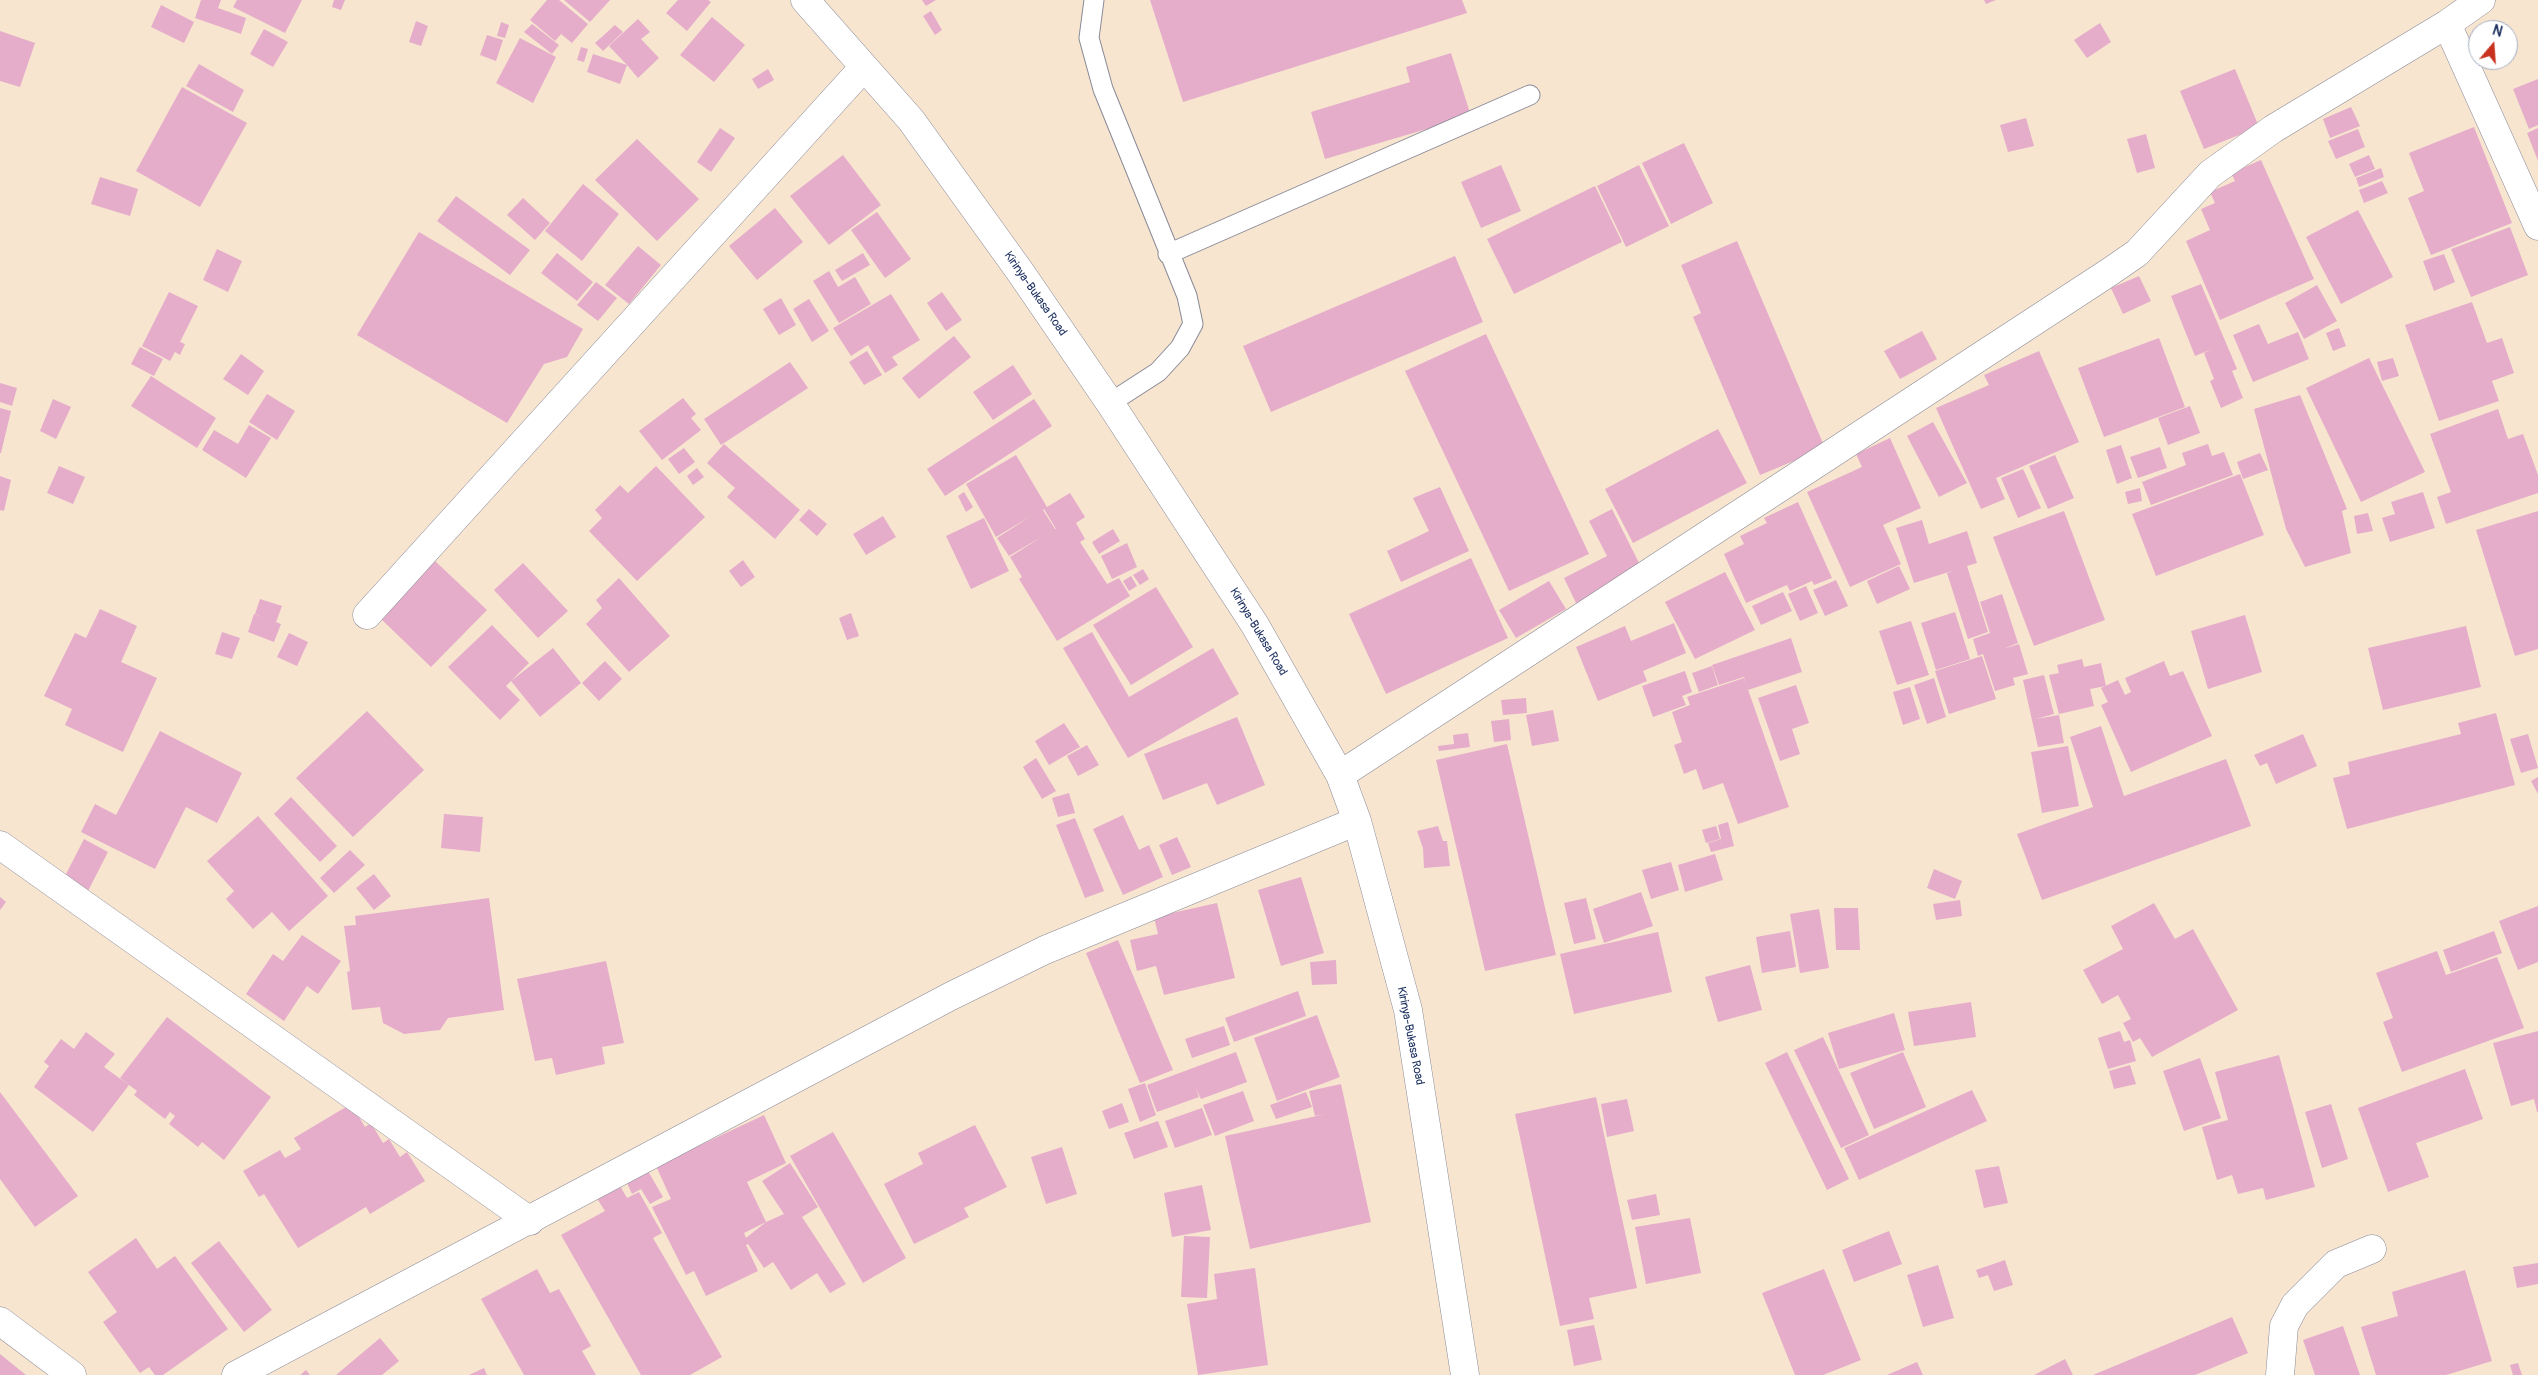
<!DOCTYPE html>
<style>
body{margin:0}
#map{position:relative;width:2538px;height:1375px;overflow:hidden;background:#f7e5d0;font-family:Pangolin,sans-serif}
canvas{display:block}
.north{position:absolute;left:2468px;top:20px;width:50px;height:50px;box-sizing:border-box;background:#fff;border:1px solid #a4acbf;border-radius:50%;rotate:18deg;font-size:14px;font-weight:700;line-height:20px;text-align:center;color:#1b2f5e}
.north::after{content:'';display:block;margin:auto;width:18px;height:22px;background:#c8321e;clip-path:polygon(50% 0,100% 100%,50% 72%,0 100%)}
</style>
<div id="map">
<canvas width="2538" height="1375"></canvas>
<div class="north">N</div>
</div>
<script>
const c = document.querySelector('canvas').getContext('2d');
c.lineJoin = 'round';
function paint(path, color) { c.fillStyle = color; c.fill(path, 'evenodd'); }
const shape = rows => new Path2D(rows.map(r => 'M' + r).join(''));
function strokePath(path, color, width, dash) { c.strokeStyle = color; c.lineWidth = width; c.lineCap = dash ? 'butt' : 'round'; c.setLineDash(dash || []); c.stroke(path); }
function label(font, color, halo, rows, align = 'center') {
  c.font = font + ' Pangolin,sans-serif'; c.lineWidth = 4; c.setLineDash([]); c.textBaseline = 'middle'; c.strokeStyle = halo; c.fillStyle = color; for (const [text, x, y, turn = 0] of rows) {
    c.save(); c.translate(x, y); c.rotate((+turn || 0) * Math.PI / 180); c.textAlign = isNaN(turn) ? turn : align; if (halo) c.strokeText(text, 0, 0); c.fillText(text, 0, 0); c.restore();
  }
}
paint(shape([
 [201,0,221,0,218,8,246,18,241,34,195,18],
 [237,0,302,0,285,33,233,7],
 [334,0,345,0,341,10,332,7],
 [547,0,559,0,588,24,572,43,561,34,555,41,530,20],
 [564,0,610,0,590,22],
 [678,0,708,0,711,2,687,31,666,13],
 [922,0,936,0,926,6],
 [1150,0,1462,0,1467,13,1183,102],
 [1984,0,1996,0,1986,4],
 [161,5,194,22,184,43,151,27],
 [931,11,942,30,935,35,923,16],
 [712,17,745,45,714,82,680,55],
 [638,19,650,32,641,39,659,58,638,78,627,65,620,84,587,72,593,54,627,65,609,46],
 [416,21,428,26,421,46,409,42],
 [501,22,509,25,505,38,497,36],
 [2100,23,2111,42,2087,58,2074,40],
 [532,24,559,45,552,54,524,32],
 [615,25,623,32,603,51,595,43],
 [264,29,288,42,273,67,250,54],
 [0,31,35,43,20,87,0,81],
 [487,35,503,40,496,61,480,55],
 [520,38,556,57,533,103,496,83],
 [581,47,588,49,584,62,577,60],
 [1451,53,1471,116,1325,159,1311,112,1410,82,1406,67],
 [199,64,244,90,233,112,186,86],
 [768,69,774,80,758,89,752,79],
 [2235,69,2259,127,2204,149,2180,91],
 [2538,79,2538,125,2529,129,2513,89],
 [182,87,247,123,200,207,136,171],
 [2351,107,2360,126,2330,138,2323,119],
 [2026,118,2034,146,2008,152,2000,125],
 [2474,127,2512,223,2431,255,2408,198,2424,191,2409,153],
 [720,128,735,138,711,172,697,162],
 [2538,128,2538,161,2527,133],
 [2358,129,2365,147,2336,159,2328,141],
 [2146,134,2155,168,2137,173,2127,139],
 [637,139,699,199,657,241,595,180],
 [1684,143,1713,203,1671,224,1642,163],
 [843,155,881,205,829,245,790,196],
 [2369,155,2375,169,2355,177,2349,164],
 [2261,160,2314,279,2220,320,2186,241,2210,230,2201,209,2215,203,2210,192,2235,181,2231,173],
 [1501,165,1521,211,1481,228,1461,182],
 [1639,165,1669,226,1626,247,1597,186],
 [2381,168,2384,177,2359,187,2356,178],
 [100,177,138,189,130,216,91,204],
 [2382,181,2388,193,2364,203,2359,190],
 [583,184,619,214,582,261,545,231],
 [1595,186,1622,242,1514,294,1487,239],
 [456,196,530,250,510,275,437,221],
 [523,198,550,223,535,240,507,215],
 [775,208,803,242,757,280,729,246],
 [2358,210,2393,277,2341,304,2306,237],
 [877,212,911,259,885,278,851,230],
 [2510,227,2528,275,2471,297,2451,249],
 [419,232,583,329,567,357,544,364,507,423,357,335],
 [1737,241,1825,448,1760,475,1693,317,1701,313,1681,265],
 [638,246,661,265,629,304,605,285],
 [217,249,242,261,228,292,203,280],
 [557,253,593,282,577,301,541,273],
 [863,253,870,265,842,281,835,270],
 [2444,254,2455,282,2434,291,2423,261],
 [1455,256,1483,322,1271,412,1243,346],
 [829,271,838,287,855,277,871,304,839,323,813,281],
 [2139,276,2151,301,2123,314,2111,288],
 [596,282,617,298,598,321,577,305],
 [2201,284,2237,369,2232,371,2243,398,2221,408,2210,381,2214,379,2204,353,2212,349,2195,356,2171,296],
 [2317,285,2337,321,2304,339,2285,303],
 [169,292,198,306,180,342,185,344,180,355,175,352,170,361,142,346],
 [942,292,962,320,946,331,927,303],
 [891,294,920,340,892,357,898,365,885,373,868,345,851,356,833,328],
 [781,298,796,325,779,335,763,309],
 [809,299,829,331,812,342,793,309],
 [2472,302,2487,343,2502,338,2514,373,2492,381,2499,401,2439,421,2405,325],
 [2259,324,2268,344,2298,332,2309,359,2253,382,2233,335],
 [2339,328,2346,346,2333,351,2326,333],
 [1922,331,1937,359,1900,379,1884,351],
 [1486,334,1589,554,1509,591,1405,371],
 [954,336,971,357,919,399,902,378],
 [2159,338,2185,407,2104,437,2078,368],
 [140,347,163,359,154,376,131,364],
 [867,351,882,375,864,385,849,362],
 [2039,351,2079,442,1996,478,2005,499,1981,509,1936,408,1989,385,1984,375],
 [241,354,264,371,248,395,223,379],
 [2369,358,2425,472,2361,502,2306,388],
 [2393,358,2399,376,2382,381,2377,362],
 [790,362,808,388,721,445,704,419],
 [1013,365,1032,394,993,420,973,392],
 [151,376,216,418,197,448,131,406],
 [0,383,17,388,12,406,0,402],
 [267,394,295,411,277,440,249,422],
 [2300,395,2347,509,2342,511,2351,553,2305,567,2286,529,2254,409],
 [683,398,696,414,691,418,701,430,662,460,639,431],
 [53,399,71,407,56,439,40,431],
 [1034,399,1052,426,945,496,927,469],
 [2190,406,2200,433,2168,445,2158,418],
 [0,408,11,411,1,453,0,453],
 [2498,409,2508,439,2523,434,2538,475,2538,493,2446,524,2437,497,2451,492,2430,434],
 [1933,422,1967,483,1939,497,1907,436],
 [249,425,271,438,246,478,202,450,214,430,238,444],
 [1718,429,1747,483,1633,543,1605,489],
 [1890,438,1921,508,1883,525,1901,564,1850,587,1807,492,1862,467,1856,454],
 [724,444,800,510,775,539,727,497,735,488,707,463],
 [2208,444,2212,456,2224,452,2233,475,2151,505,2142,482,2186,465,2182,453],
 [2121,445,2132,478,2117,484,2106,450],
 [2160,447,2167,468,2138,478,2130,457],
 [684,448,695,462,679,474,668,459],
 [2260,453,2268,470,2243,479,2237,462],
 [1016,455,1047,507,1070,493,1085,517,1076,523,1085,539,1080,542,1107,584,1119,578,1130,596,1057,641,1019,579,1022,577,1010,557,1043,536,1009,556,997,538,1031,516,996,537,966,484],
 [1044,509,1056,529,1055,529,1043,510],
 [2055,455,2074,498,2048,509,2029,466],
 [59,466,85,477,73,504,47,493],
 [656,466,705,517,637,581,589,531,602,518,595,510,620,485,628,493],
 [697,468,704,477,693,485,687,476],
 [2023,469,2041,508,2018,518,2001,478],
 [2240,474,2264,535,2156,576,2132,514],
 [0,476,11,480,4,511,0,510],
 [1440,487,1469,551,1401,582,1387,551,1429,531,1413,498],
 [2140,488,2142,501,2128,504,2125,492],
 [964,492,973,507,966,512,958,496],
 [2423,492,2435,528,2390,542,2382,518,2395,514,2391,502],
 [1798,502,1832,578,1814,585,1812,581,1790,591,1787,585,1746,603,1724,554,1744,544,1740,536,1767,523,1764,518],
 [809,509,827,524,817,536,799,520],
 [1612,509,1643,571,1576,603,1564,578,1607,556,1589,521],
 [2064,511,2105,620,2034,646,1993,537],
 [2538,511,2538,649,2515,656,2476,530],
 [2368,513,2373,531,2357,534,2354,516],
 [883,516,896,537,866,555,853,534],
 [984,518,1009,571,971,589,946,536],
 [1922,520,1929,544,1967,531,1977,563,1967,566,1988,632,1968,639,1947,573,1955,570,1914,583,1896,528],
 [1113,529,1120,541,1099,554,1092,542],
 [1127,543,1137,567,1112,579,1101,556],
 [1471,558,1508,638,1386,694,1349,614],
 [743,560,755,577,741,587,729,571],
 [435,561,487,610,431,667,380,618],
 [523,563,568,611,538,638,494,590],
 [1899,566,1910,589,1877,604,1867,581],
 [1143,569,1149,579,1140,585,1133,575],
 [1725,572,1755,630,1695,659,1665,602],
 [1131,576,1137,586,1129,591,1123,581],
 [619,578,670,636,629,672,586,624,602,608,596,600],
 [1836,580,1848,606,1825,616,1813,590],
 [1549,581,1566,609,1516,638,1499,610],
 [1806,586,1818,613,1800,621,1788,594],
 [1156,587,1193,647,1131,685,1093,625],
 [1783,592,1792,611,1761,625,1752,606],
 [2002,594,2018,643,2003,649,2019,644,2028,674,2013,678,2015,685,1995,691,1983,654,1978,656,1973,639,1990,633,1980,602],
 [260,599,282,606,276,622,281,624,274,642,248,632,254,614,265,618,255,614],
 [100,609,137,626,121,662,157,678,123,752,65,725,72,709,44,696,75,633,86,638],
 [1955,612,1970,659,1936,670,1921,623],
 [851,613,859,636,847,640,839,618],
 [2245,615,2262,672,2208,689,2191,631],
 [1911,621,1929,675,1897,685,1879,631],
 [1674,623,1686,653,1643,671,1647,681,1598,701,1576,647,1625,626,1631,641],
 [492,625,529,663,506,686,520,700,500,720,448,667],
 [2466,626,2481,687,2383,710,2368,648],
 [222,632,240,638,232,659,215,654],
 [1092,632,1129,697,1213,648,1239,694,1128,758,1063,648],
 [289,633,308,642,297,666,277,657],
 [1791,638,1802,672,1748,690,1744,677,1719,685,1712,665],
 [553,648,581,683,540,717,511,681],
 [1982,656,1996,699,1949,714,1935,671],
 [2082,659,2084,667,2101,663,2106,686,2090,689,2094,706,2059,714,2049,675,2059,673,2057,665],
 [605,661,622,679,599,701,582,683],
 [2164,661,2170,676,2183,671,2212,736,2131,772,2101,705,2108,702,2101,688,2118,680,2125,695,2131,692,2125,678],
 [1712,666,1718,685,1699,692,1692,673],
 [1685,671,1692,692,1682,696,1686,705,1653,717,1642,686],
 [2044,675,2054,714,2036,719,2059,715,2064,743,2038,747,2023,680],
 [1744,678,1789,807,1738,824,1723,783,1703,790,1696,769,1684,774,1674,745,1682,742,1672,712,1690,705,1687,697],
 [1934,678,1946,717,1927,724,1914,685],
 [1796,685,1809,723,1792,729,1800,754,1780,761,1758,698],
 [1910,687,1920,719,1903,725,1893,692],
 [1526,698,1527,713,1503,715,1501,700],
 [1553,710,1559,741,1532,746,1526,715],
 [367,711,424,770,353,837,296,778],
 [2496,713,2515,785,2347,829,2333,778,2350,774,2348,762,2461,734,2458,723],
 [1237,717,1265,785,1217,805,1207,783,1163,800,1144,754],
 [1509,719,1511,740,1494,742,1491,721],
 [1064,723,1080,747,1049,765,1035,741],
 [2101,726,2124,796,2226,759,2251,826,2042,900,2017,834,2093,807,2070,737],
 [160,731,242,773,217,823,186,807,155,869,81,832,95,804,116,815],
 [1468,733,1470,747,1439,751,1438,746,1454,744,1453,735],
 [2303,734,2317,766,2276,784,2267,763,2260,766,2254,755],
 [2528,734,2538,768,2521,773,2510,739],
 [1507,744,1556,955,1485,971,1436,760],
 [1087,745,1099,765,1078,776,1067,756],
 [2068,746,2079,806,2042,813,2031,752],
 [1036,758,1056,791,1042,799,1023,767],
 [2538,777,2538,794,2531,781],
 [1069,793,1075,813,1058,817,1052,798],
 [291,797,337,846,320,862,274,814],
 [444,814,483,817,480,852,441,848],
 [1123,815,1139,850,1149,845,1163,877,1123,895,1093,829],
 [258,816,328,896,289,931,272,912,253,929,226,899,234,891,207,861],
 [1075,818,1104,891,1085,898,1056,825],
 [1728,822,1734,846,1711,852,1708,843,1721,839,1718,825],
 [1438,826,1443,841,1447,841,1450,866,1424,868,1423,848,1417,831],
 [1716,826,1720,839,1706,843,1702,830],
 [1177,837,1191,867,1172,875,1159,845],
 [84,839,108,852,87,893,63,880],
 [350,850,365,865,334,893,320,878],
 [1715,854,1723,880,1685,892,1678,865],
 [1671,862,1679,890,1651,899,1642,870],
 [1934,869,1962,881,1955,899,1927,888],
 [374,874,391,896,374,910,356,888],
 [1301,877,1324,953,1281,966,1258,890],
 [1641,892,1653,926,1604,943,1593,909],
 [0,897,6,902,0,910],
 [489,898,504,1010,448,1018,440,1030,404,1034,383,1023,380,1007,352,1010,347,972,350,971,344,926,356,925,355,916],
 [1586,898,1596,939,1574,944,1564,903],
 [1960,900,1962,916,1936,920,1933,904],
 [1217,903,1235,978,1164,995,1156,966,1137,971,1130,940,1158,934,1154,917],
 [2154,903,2175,939,2193,929,2238,1010,2152,1057,2140,1038,2133,1042,2123,1023,2131,1019,2118,995,2102,1004,2083,970,2123,949,2111,926],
 [2538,906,2538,962,2518,970,2499,921],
 [1834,908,1858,908,1860,950,1836,950],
 [1819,909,1829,968,1800,973,1790,914],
 [1790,931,1796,967,1762,973,1756,937],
 [2494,931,2502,953,2451,972,2443,950],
 [1658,932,1672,992,1574,1014,1560,954],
 [302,935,341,961,318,994,307,986,284,1021,246,994,273,954,283,961],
 [1118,940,1173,1070,1140,1083,1086,953],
 [2437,951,2446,975,2497,957,2524,1028,2402,1072,2383,1022,2393,1018,2376,973],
 [1336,960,1337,984,1312,985,1310,962],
 [606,961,624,1043,602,1047,605,1064,556,1075,552,1058,535,1061,517,979],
 [1750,965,1762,1010,1718,1022,1705,977],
 [1298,991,1306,1016,1234,1042,1225,1018],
 [1971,1002,1976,1037,1914,1046,1908,1012],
 [1894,1013,1905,1050,1839,1069,1828,1033],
 [1317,1015,1340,1077,1277,1101,1254,1038],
 [167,1017,271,1097,224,1160,202,1142,198,1147,169,1124,175,1116,170,1112,165,1119,134,1095,137,1091,120,1078],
 [1224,1026,1230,1045,1192,1058,1185,1039],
 [2120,1031,2124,1042,2130,1040,2136,1061,2108,1069,2098,1038],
 [2538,1031,2538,1112,2537,1112,2534,1099,2511,1106,2493,1043],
 [86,1032,115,1054,104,1067,129,1085,93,1132,34,1087,49,1066,44,1062,61,1039,74,1049],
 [1823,1037,1869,1135,1841,1148,1794,1050],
 [1236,1052,1247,1082,1201,1099,1196,1088,1199,1097,1157,1112,1147,1085],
 [1787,1052,1849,1179,1827,1190,1765,1063],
 [1903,1052,1926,1107,1874,1129,1850,1073],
 [2279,1055,2315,1187,2266,1200,2263,1188,2238,1194,2232,1175,2217,1180,2202,1127,2228,1120,2215,1072],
 [2200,1058,2221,1118,2184,1131,2163,1071],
 [2130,1065,2136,1084,2114,1089,2109,1071],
 [2465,1069,2483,1119,2416,1143,2429,1177,2388,1192,2358,1108],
 [1145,1083,1156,1115,1140,1122,1128,1089],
 [1341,1084,1371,1222,1250,1249,1225,1136,1326,1114,1315,1116,1309,1091],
 [1972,1090,1987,1121,1859,1180,1844,1148],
 [1243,1091,1254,1121,1215,1136,1203,1105],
 [0,1092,78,1196,35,1227,0,1179],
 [1306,1092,1312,1107,1276,1119,1270,1105],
 [1596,1097,1637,1288,1589,1298,1594,1319,1560,1326,1515,1114],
 [1627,1099,1634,1131,1607,1137,1601,1104],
 [1122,1103,1129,1122,1109,1129,1102,1111],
 [351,1104,365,1127,371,1123,383,1143,389,1139,400,1157,407,1152,425,1181,370,1214,366,1207,298,1248,264,1194,259,1197,243,1171,280,1150,285,1158,301,1149,294,1138],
 [2331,1104,2348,1159,2322,1168,2305,1112],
 [1202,1108,1212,1135,1175,1148,1165,1121],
 [764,1115,786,1163,747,1182,766,1222,744,1233,746,1238,766,1222,784,1214,762,1181,790,1163,818,1207,802,1217,846,1284,830,1293,817,1273,791,1290,773,1262,764,1268,748,1244,746,1245,758,1271,706,1296,694,1271,686,1275,652,1207,671,1199,656,1166],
 [1158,1121,1168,1147,1134,1159,1124,1133],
 [975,1125,1007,1187,964,1208,969,1217,914,1244,884,1184,923,1164,918,1153],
 [833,1132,906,1258,863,1283,790,1156],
 [1062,1147,1077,1194,1046,1204,1031,1157],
 [1999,1166,2008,1203,1984,1208,1975,1170],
 [648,1171,663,1197,650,1204,641,1189,632,1194,627,1183],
 [619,1184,627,1198,639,1192,662,1233,653,1238,722,1357,690,1375,641,1375,561,1235,605,1211,596,1197],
 [1202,1185,1211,1230,1172,1237,1164,1193],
 [1656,1194,1660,1215,1632,1220,1627,1200],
 [1690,1218,1701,1273,1646,1284,1635,1227],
 [1889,1231,1902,1264,1854,1282,1842,1250],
 [1184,1236,1210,1237,1207,1298,1181,1297],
 [136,1238,157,1269,175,1256,228,1329,163,1375,155,1375,149,1367,140,1373,103,1322,117,1312,88,1272],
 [219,1241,272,1310,244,1332,191,1263],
 [2005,1260,2013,1285,1994,1291,1988,1275,1979,1278,1976,1270],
 [2538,1263,2538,1284,2517,1288,2513,1267],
 [1938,1265,1954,1318,1923,1327,1907,1275],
 [1255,1268,1268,1365,1198,1375,1187,1304,1217,1299,1214,1274],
 [537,1269,550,1293,559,1289,591,1346,582,1351,596,1375,524,1375,481,1299],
 [1824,1269,1861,1360,1823,1375,1795,1375,1762,1293],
 [2465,1270,2492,1361,2446,1375,2376,1375,2361,1327,2398,1316,2392,1292],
 [2232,1317,2248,1353,2195,1375,2093,1375],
 [1594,1325,1602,1360,1574,1366,1567,1330],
 [2343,1326,2360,1375,2315,1375,2303,1340],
 [380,1338,399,1361,382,1375,336,1375],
 [0,1354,26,1375,0,1375],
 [2065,1359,2073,1375,2034,1375],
 [1917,1362,1923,1375,1887,1375],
 [2518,1363,2522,1375,2513,1375,2510,1365],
 [484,1368,487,1375,469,1375],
 [306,1370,310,1375,300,1375]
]), '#e5adca');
const service = shape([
 [1094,0,1089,38,1103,89,1187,296,1193,324,1180,348,1158,372,1110,403],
 [1168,254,1530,95]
]);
const minor = shape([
 [805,0,911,120,1021,273,1110,403,1255,625,1340,775,1357,821,1408,1010,1465,1375],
 [2447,24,2538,226],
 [367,615,864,67],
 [1340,775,2108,273,2137,253,2210,174,2273,129,2447,24,2481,0],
 [0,845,530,1221],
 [0,1321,72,1375],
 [236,1375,951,996,1045,950,1357,821],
 [2280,1375,2284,1326,2295,1305,2336,1264,2372,1249]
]);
strokePath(service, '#898a97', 21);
strokePath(minor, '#898a97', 29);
strokePath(service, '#fff', 19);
strokePath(minor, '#fff', 28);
label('12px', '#1b2f5e', '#fff', [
 ["Kirinya-Bukasa Road",1035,294,55],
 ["Kirinya-Bukasa Road",1258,632,59],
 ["Kirinya-Bukasa Road",1410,1036,79]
]);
</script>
